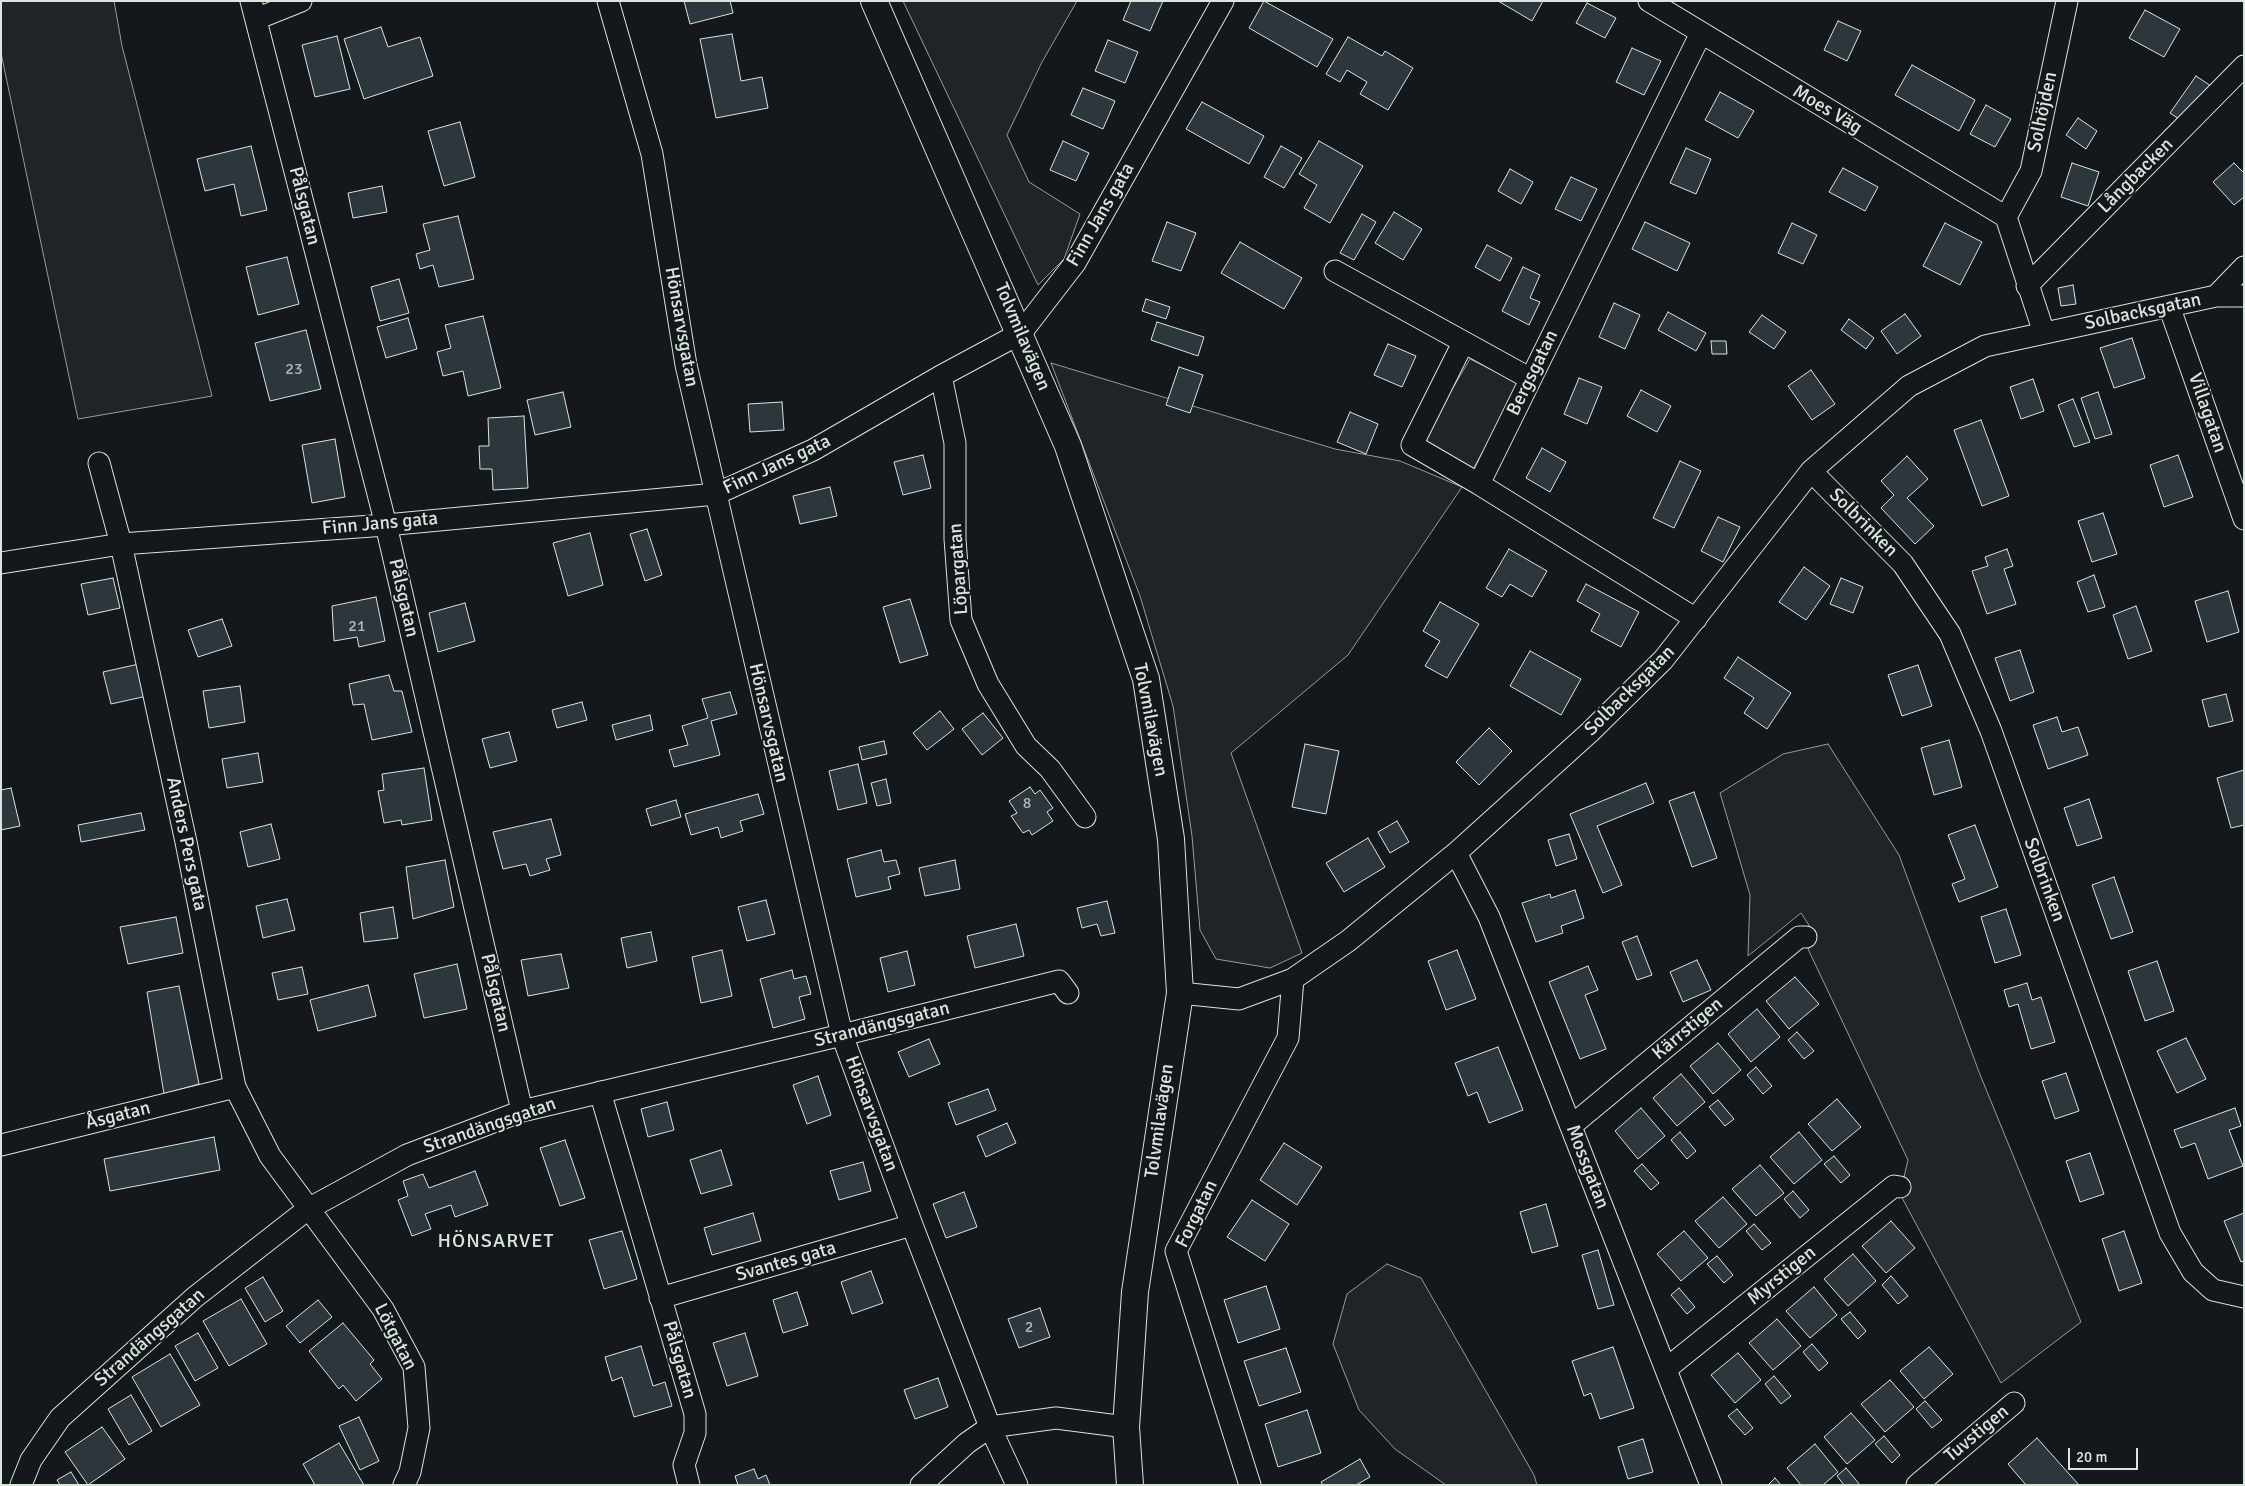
<!DOCTYPE html>
<meta charset="utf-8">
<style>
body{margin:0}
#map{position:relative;width:2245px;height:1486px;overflow:hidden;background:#14181c;font-family:Signika,sans-serif}
canvas{display:block}
.frame{position:absolute;inset:0;border:2px solid #d8e6dc;pointer-events:none}
.scale{position:absolute;left:2068px;top:1448px;width:70px;height:22px;box-sizing:border-box;border:2px solid #d8e6dc;border-top:0;padding-left:6px;font-size:15px;line-height:18px;white-space:nowrap;color:#d8e6dc;-webkit-text-stroke:4px #14181c;paint-order:stroke}
</style>
<div id="map">
<canvas width="2245" height="1486"></canvas>
<div class="frame"></div>
<div class="scale">20 m</div>
</div>
<script>
const c = document.querySelector('canvas').getContext('2d');
c.lineJoin = 'round';
function paint(path, color) { c.fillStyle = color; c.fill(path, 'evenodd'); }
const shape = rows => new Path2D(rows.map(r => 'M' + r).join(''));
function strokePath(path, color, width, dash) { c.strokeStyle = color; c.lineWidth = width; c.lineCap = dash ? 'butt' : 'round'; c.setLineDash(dash || []); c.stroke(path); }
function label(font, color, halo, rows, align = 'center') {
  c.font = font + ' Signika,sans-serif'; c.lineWidth = 4; c.setLineDash([]); c.textBaseline = 'middle'; c.strokeStyle = halo; c.fillStyle = color; for (const [text, x, y, turn = 0] of rows) {
    c.save(); c.translate(x, y); c.rotate((+turn || 0) * Math.PI / 180); c.textAlign = isNaN(turn) ? turn : align; if (halo) c.strokeText(text, 0, 0); c.fillText(text, 0, 0); c.restore();
  }
}
const green = shape([
 [1,1,114,1,122,46,212,396,78,419,1,53,1,1],
 [903,1,1077,1,1042,62,1007,135,1029,182,1080,214,1064,259,1038,285,903,1],
 [1470,359,1520,384,1472,471,1422,440,1470,359],
 [1051,363,1335,449,1400,461,1462,487,1348,655,1231,753,1302,953,1270,968,1216,959,1200,930,1192,836,1173,706,1140,596,1051,363],
 [1828,744,1899,855,1979,1072,2081,1322,2001,1383,1900,1194,1908,1160,1808,949,1816,936,1801,913,1748,956,1750,895,1720,793,1783,754,1828,744],
 [1387,1264,1421,1278,1534,1475,1537,1485,1446,1485,1395,1449,1359,1410,1333,1344,1347,1294,1387,1264]
]);
paint(green, '#202428');
strokePath(green, '#939e99', 1);
const building = shape([
 [684,1,730,1,733,13,690,24,684,1],
 [1131,1,1163,1,1150,31,1123,20,1131,1],
 [1264,1,1333,39,1317,67,1249,28,1264,1],
 [1498,1,1543,1,1532,21,1498,1],
 [1587,3,1616,18,1605,38,1576,23,1587,3],
 [2145,10,2180,29,2164,57,2129,38,2145,10],
 [1838,21,1861,31,1847,61,1824,50,1838,21],
 [381,27,388,47,420,37,433,76,364,99,344,39,381,27],
 [732,34,741,81,762,77,768,108,716,118,700,39,732,34],
 [337,36,350,89,315,97,302,45,337,36],
 [1348,37,1382,56,1385,51,1413,68,1388,110,1360,94,1367,82,1347,70,1340,82,1326,74,1348,37],
 [1108,40,1138,52,1125,83,1095,71,1108,40],
 [1632,48,1661,61,1644,95,1616,82,1632,48],
 [1912,65,1975,100,1959,131,1895,95,1912,65],
 [2196,76,2211,86,2185,123,2170,113,2196,76],
 [1083,88,1115,101,1103,129,1071,115,1083,88],
 [1720,92,1754,111,1738,138,1705,120,1720,92],
 [1202,102,1264,136,1249,164,1186,129,1202,102],
 [1986,105,2011,119,1995,147,1970,134,1986,105],
 [2078,118,2097,131,2086,149,2066,135,2078,118],
 [460,122,475,177,444,186,428,131,460,122],
 [1063,141,1089,153,1076,181,1050,170,1063,141],
 [1319,141,1363,166,1330,223,1304,208,1317,185,1299,174,1319,141],
 [251,146,267,210,241,216,234,184,205,191,197,159,251,146],
 [1281,146,1302,158,1284,188,1264,177,1281,146],
 [1686,148,1711,159,1696,194,1670,183,1686,148],
 [2072,163,2099,172,2088,206,2061,197,2072,163],
 [2234,163,2244,173,2244,197,2234,205,2213,182,2234,163],
 [1843,168,1878,187,1865,211,1829,192,1843,168],
 [1510,169,1533,182,1521,204,1498,191,1510,169],
 [1571,177,1597,189,1581,221,1555,209,1571,177],
 [382,186,387,212,353,218,348,193,382,186],
 [1394,212,1422,229,1403,260,1375,243,1394,212],
 [1362,214,1376,222,1354,260,1340,253,1362,214],
 [458,216,474,279,439,287,433,265,420,269,416,254,430,250,423,224,458,216],
 [1167,222,1196,233,1181,271,1152,261,1167,222],
 [1645,222,1690,243,1677,271,1632,249,1645,222],
 [1792,223,1817,235,1803,264,1778,253,1792,223],
 [1945,223,1982,242,1960,285,1923,266,1945,223],
 [1240,242,1302,278,1284,309,1221,273,1240,242],
 [1487,245,1512,258,1500,281,1475,267,1487,245],
 [287,257,299,304,258,315,246,267,287,257],
 [1523,267,1540,275,1530,298,1540,302,1529,325,1502,311,1523,267],
 [399,279,409,313,380,321,371,287,399,279],
 [2073,285,2076,304,2061,306,2058,288,2073,285],
 [1146,299,1170,307,1166,319,1142,311,1146,299],
 [1614,303,1640,315,1625,349,1599,337,1614,303],
 [1668,312,1706,333,1696,351,1658,330,1668,312],
 [1905,314,1921,336,1897,354,1881,331,1905,314],
 [1762,315,1786,332,1774,349,1749,332,1762,315],
 [483,316,501,388,468,396,463,371,443,376,437,352,451,348,445,325,483,316],
 [408,318,417,349,386,358,377,327,408,318],
 [1849,319,1874,338,1866,349,1841,330,1849,319],
 [1157,322,1204,337,1198,356,1151,340,1157,322],
 [306,330,321,389,270,401,255,343,306,330],
 [2132,338,2145,378,2114,388,2100,348,2132,338],
 [1711,341,1726,341,1727,354,1712,354,1711,341],
 [1388,344,1416,356,1402,387,1374,375,1388,344],
 [1179,367,1203,375,1190,413,1166,405,1179,367],
 [1811,370,1835,404,1812,420,1788,386,1811,370],
 [1579,378,1602,387,1587,424,1564,414,1579,378],
 [2033,379,2044,411,2021,419,2010,387,2033,379],
 [1641,390,1671,406,1657,432,1627,416,1641,390],
 [563,392,571,427,535,435,527,400,563,392],
 [2098,392,2112,434,2095,439,2081,398,2098,392],
 [2073,399,2090,442,2074,447,2058,405,2073,399],
 [782,402,784,430,750,432,748,404,782,402],
 [1350,412,1378,424,1366,454,1337,442,1350,412],
 [524,416,528,488,493,490,492,469,480,469,479,446,489,446,488,418,524,416],
 [1981,420,2009,496,1982,506,1954,430,1981,420],
 [335,439,345,497,312,503,302,445,335,439],
 [1542,448,1566,462,1550,492,1526,478,1542,448],
 [923,455,931,488,903,495,894,462,923,455],
 [2178,455,2193,497,2164,507,2150,465,2178,455],
 [1907,456,1928,479,1907,498,1934,526,1915,544,1881,508,1894,495,1881,481,1907,456],
 [1680,461,1701,471,1674,528,1653,518,1680,461],
 [830,487,837,516,800,524,793,496,830,487],
 [2103,513,2117,554,2092,562,2078,521,2103,513],
 [1718,517,1740,527,1723,562,1701,551,1718,517],
 [647,529,662,575,645,581,630,534,647,529],
 [590,533,603,585,568,596,553,543,590,533],
 [1509,549,1547,571,1532,597,1510,584,1502,597,1486,588,1509,549],
 [2007,549,2013,566,2004,569,2016,604,1987,614,1972,571,1988,566,1985,557,2007,549],
 [1804,567,1830,586,1806,620,1779,602,1804,567],
 [2094,575,2105,607,2088,612,2077,582,2094,575],
 [113,578,120,608,88,615,81,584,113,578],
 [1841,578,1863,587,1853,613,1830,604,1841,578],
 [1586,584,1639,612,1621,647,1591,631,1600,614,1577,601,1586,584],
 [2228,591,2239,632,2207,642,2195,601,2228,591],
 [376,597,385,641,359,647,357,637,334,641,332,606,376,597],
 [910,599,928,655,900,663,883,607,910,599],
 [1440,602,1479,624,1447,678,1425,666,1440,641,1423,631,1440,602],
 [465,603,475,641,438,652,429,613,465,603],
 [2136,606,2152,651,2128,659,2113,615,2136,606],
 [222,619,232,646,198,657,188,630,222,619],
 [2020,650,2034,692,2010,701,1995,658,2020,650],
 [1530,651,1581,679,1561,715,1510,686,1530,651],
 [1738,657,1791,693,1767,729,1744,713,1754,698,1724,678,1738,657],
 [139,664,147,696,111,704,103,672,139,664],
 [1918,665,1932,706,1902,716,1888,675,1918,665],
 [389,675,394,691,402,691,412,732,372,740,364,704,353,705,349,684,389,675],
 [240,686,245,722,209,728,203,691,240,686],
 [730,692,737,714,711,721,720,755,674,767,669,750,688,745,682,726,708,718,702,699,730,692],
 [2226,694,2233,721,2209,727,2202,700,2226,694],
 [582,702,587,720,557,728,552,710,582,702],
 [940,711,954,729,927,750,913,733,940,711],
 [983,713,1003,738,982,755,962,729,983,713],
 [650,715,653,730,616,740,612,725,650,715],
 [2057,717,2062,732,2078,727,2088,755,2048,769,2033,725,2057,717],
 [1489,728,1512,751,1479,785,1456,762,1489,728],
 [509,732,517,761,490,768,482,739,509,732],
 [1949,740,1962,787,1934,795,1921,748,1949,740],
 [884,741,887,754,862,760,859,747,884,741],
 [1305,744,1339,751,1326,814,1292,807,1305,744],
 [258,753,263,782,227,788,222,759,258,753],
 [858,764,867,803,838,810,829,771,858,764],
 [424,768,432,820,402,825,401,820,384,823,378,791,384,790,382,774,424,768],
 [2244,770,2244,825,2231,828,2217,778,2244,770],
 [886,779,891,803,877,806,871,783,886,779],
 [1646,783,1654,803,1597,826,1622,885,1603,893,1570,814,1646,783],
 [1030,787,1035,794,1040,790,1053,808,1047,812,1053,821,1032,835,1029,830,1023,833,1011,816,1017,813,1009,801,1030,787],
 [11,788,20,826,1,830,1,790,11,788],
 [1694,792,1717,858,1692,867,1669,801,1694,792],
 [758,794,764,814,740,821,743,831,721,838,718,827,691,835,685,814,758,794],
 [2089,799,2102,838,2077,846,2064,808,2089,799],
 [676,800,681,817,651,826,646,809,676,800],
 [141,813,145,830,81,842,78,825,141,813],
 [551,819,561,855,546,859,550,870,530,876,526,864,503,869,493,832,551,819],
 [1397,821,1409,842,1390,853,1378,832,1397,821],
 [271,824,280,859,248,867,240,832,271,824],
 [1975,825,1998,887,1959,902,1952,884,1965,879,1948,835,1975,825],
 [1569,834,1577,859,1556,866,1548,840,1569,834],
 [1368,838,1385,867,1344,892,1326,863,1368,838],
 [881,850,884,862,896,860,900,874,888,877,891,889,856,897,847,859,881,850],
 [445,860,454,907,413,919,406,867,445,860],
 [955,860,960,889,925,896,919,868,955,860],
 [2114,877,2133,932,2111,939,2092,885,2114,877],
 [1575,890,1584,918,1561,926,1563,933,1536,942,1522,903,1550,894,1551,898,1575,890],
 [287,899,295,930,263,938,256,906,287,899],
 [766,900,775,934,747,941,738,907,766,900],
 [1107,901,1115,933,1101,936,1097,924,1082,928,1077,908,1107,901],
 [393,907,398,938,364,942,360,913,393,907],
 [2006,909,2021,955,1995,963,1981,917,2006,909],
 [176,917,183,953,128,964,120,927,176,917],
 [1016,924,1024,956,975,968,967,936,1016,924],
 [651,932,657,961,627,968,621,938,651,932],
 [1637,936,1652,975,1637,980,1622,942,1637,936],
 [722,950,732,996,701,1003,692,957,722,950],
 [1457,950,1476,999,1446,1010,1428,961,1457,950],
 [907,951,915,985,888,992,880,958,907,951],
 [561,954,569,988,528,996,521,960,561,954],
 [1697,960,1711,990,1683,1002,1670,972,1697,960],
 [2157,961,2174,1011,2145,1021,2128,971,2157,961],
 [457,964,467,1009,424,1018,414,974,457,964],
 [1588,966,1598,990,1585,995,1606,1049,1580,1059,1549,982,1588,966],
 [302,967,308,994,278,1000,272,973,302,967],
 [792,970,794,979,806,976,811,994,799,997,805,1019,773,1028,760,979,792,970],
 [1795,977,1819,1004,1789,1029,1766,1001,1795,977],
 [2027,983,2032,1000,2041,997,2055,1042,2031,1049,2018,1004,2009,1007,2004,990,2027,983],
 [368,985,376,1016,318,1031,310,1000,368,985],
 [179,986,199,1084,164,1094,147,992,179,986],
 [1757,1009,1780,1037,1751,1062,1728,1034,1757,1009],
 [1797,1032,1814,1051,1804,1059,1788,1040,1797,1032],
 [2186,1038,2206,1079,2177,1093,2157,1051,2186,1038],
 [929,1039,940,1064,909,1077,898,1052,929,1039],
 [1718,1043,1741,1070,1713,1094,1690,1066,1718,1043],
 [1498,1047,1523,1110,1489,1123,1477,1092,1468,1096,1455,1063,1498,1047],
 [1756,1067,1772,1086,1763,1094,1747,1075,1756,1067],
 [2066,1073,2079,1111,2055,1119,2042,1081,2066,1073],
 [1681,1074,1705,1102,1677,1126,1653,1098,1681,1074],
 [818,1076,831,1115,807,1124,793,1085,818,1076],
 [988,1089,996,1110,956,1125,948,1103,988,1089],
 [1837,1099,1861,1127,1832,1151,1808,1124,1837,1099],
 [1718,1100,1734,1119,1725,1126,1709,1107,1718,1100],
 [667,1102,674,1130,648,1137,641,1109,667,1102],
 [1641,1108,1665,1136,1638,1159,1615,1131,1641,1108],
 [2235,1108,2241,1126,2229,1130,2243,1166,2208,1179,2195,1143,2181,1148,2174,1130,2235,1108],
 [1007,1123,1016,1143,986,1157,977,1136,1007,1123],
 [1680,1132,1696,1151,1687,1159,1671,1140,1680,1132],
 [1799,1132,1822,1160,1794,1184,1770,1157,1799,1132],
 [214,1137,220,1170,110,1191,104,1159,214,1137],
 [565,1140,585,1198,560,1206,540,1148,565,1140],
 [1284,1143,1322,1167,1297,1205,1260,1180,1284,1143],
 [721,1150,732,1185,701,1194,690,1160,721,1150],
 [2090,1153,2104,1194,2080,1202,2066,1161,2090,1153],
 [1834,1156,1850,1175,1841,1183,1824,1164,1834,1156],
 [863,1162,871,1191,839,1200,830,1171,863,1162],
 [1642,1164,1659,1183,1651,1190,1634,1171,1642,1164],
 [1760,1165,1784,1193,1756,1216,1732,1189,1760,1165],
 [475,1171,488,1205,455,1217,451,1205,425,1214,431,1229,412,1236,398,1200,408,1196,403,1181,423,1174,429,1188,475,1171],
 [1793,1191,1809,1210,1800,1218,1784,1199,1793,1191],
 [964,1192,977,1227,946,1238,933,1204,964,1192],
 [1723,1197,1747,1224,1719,1248,1695,1221,1723,1197],
 [1252,1200,1289,1224,1265,1261,1227,1237,1252,1200],
 [1546,1204,1558,1246,1532,1253,1520,1212,1546,1204],
 [753,1213,761,1241,712,1255,704,1228,753,1213],
 [2244,1213,2244,1261,2241,1262,2224,1221,2244,1213],
 [1891,1221,1915,1248,1886,1273,1862,1246,1891,1221],
 [1754,1224,1771,1243,1762,1250,1746,1231,1754,1224],
 [622,1231,637,1279,604,1289,589,1240,622,1231],
 [1684,1231,1708,1258,1681,1281,1657,1254,1684,1231],
 [2124,1231,2142,1283,2119,1291,2102,1239,2124,1231],
 [1598,1250,1614,1305,1598,1309,1582,1255,1598,1250],
 [1853,1254,1876,1281,1848,1306,1824,1279,1853,1254],
 [1717,1256,1733,1275,1724,1283,1707,1264,1717,1256],
 [871,1271,883,1303,852,1314,841,1282,871,1271],
 [1891,1276,1908,1296,1898,1304,1882,1285,1891,1276],
 [263,1277,283,1311,265,1322,245,1288,263,1277],
 [1266,1286,1280,1329,1238,1343,1224,1300,1266,1286],
 [1814,1287,1837,1315,1810,1338,1786,1311,1814,1287],
 [1679,1288,1695,1307,1687,1314,1671,1295,1679,1288],
 [797,1292,808,1325,783,1333,773,1300,797,1292],
 [241,1299,267,1344,229,1366,203,1321,241,1299],
 [318,1300,332,1317,300,1343,286,1326,318,1300],
 [1040,1308,1050,1337,1019,1348,1008,1319,1040,1308],
 [1850,1312,1866,1331,1858,1339,1841,1319,1850,1312],
 [1777,1319,1801,1346,1773,1370,1749,1343,1777,1319],
 [343,1323,374,1360,370,1364,382,1379,356,1401,343,1385,339,1389,309,1351,343,1323],
 [198,1333,218,1368,195,1381,175,1346,198,1333],
 [745,1333,758,1376,727,1386,713,1343,745,1333],
 [1812,1344,1828,1363,1819,1371,1803,1352,1812,1344],
 [641,1346,653,1386,665,1382,672,1406,634,1417,622,1377,612,1381,605,1357,641,1346],
 [1613,1347,1634,1408,1600,1419,1591,1393,1584,1396,1572,1361,1613,1347],
 [1929,1347,1953,1374,1924,1399,1900,1371,1929,1347],
 [1286,1348,1301,1392,1259,1406,1244,1361,1286,1348],
 [1738,1353,1761,1380,1735,1403,1711,1375,1738,1353],
 [170,1354,200,1405,161,1427,132,1377,170,1354],
 [1774,1376,1791,1396,1781,1404,1765,1384,1774,1376],
 [938,1378,948,1407,915,1419,904,1390,938,1378],
 [1890,1380,1914,1407,1885,1432,1861,1404,1890,1380],
 [131,1395,152,1431,129,1445,108,1409,131,1395],
 [1925,1401,1942,1420,1932,1428,1916,1409,1925,1401],
 [1737,1409,1753,1428,1745,1435,1728,1416,1737,1409],
 [1307,1410,1321,1453,1278,1467,1265,1424,1307,1410],
 [1851,1413,1875,1440,1847,1464,1824,1437,1851,1413],
 [359,1417,379,1461,360,1470,339,1426,359,1417],
 [102,1427,125,1459,88,1485,65,1452,102,1427],
 [1884,1436,1900,1455,1892,1463,1875,1444,1884,1436],
 [2037,1438,2079,1485,2026,1485,2008,1464,2037,1438],
 [1643,1439,1653,1472,1628,1479,1618,1447,1643,1439],
 [339,1443,364,1485,315,1485,303,1464,339,1443],
 [1815,1444,1838,1472,1823,1485,1801,1485,1787,1468,1815,1444],
 [1360,1459,1370,1477,1356,1485,1323,1485,1321,1482,1360,1459],
 [1846,1468,1860,1485,1844,1485,1837,1476,1846,1468],
 [754,1469,758,1479,766,1475,770,1485,738,1485,735,1476,754,1469],
 [71,1472,79,1485,60,1485,57,1480,71,1472],
 [1775,1478,1781,1485,1768,1485,1775,1478]
]);
paint(building, '#2c363c');
strokePath(building, '#d8e6dc', 1);
const minor = shape([
 [251,1,386,525,522,1111],
 [608,1,652,154,686,365,842,1035,912,1225,990,1427,1017,1485],
 [1649,1,2006,217],
 [256,19,301,1],
 [2006,217,2031,171,2067,1],
 [2006,217,2044,333],
 [1335,271,1529,378],
 [2027,286,2244,66],
 [2216,296,2244,267],
 [2169,306,2244,519],
 [1463,343,1412,445,1479,484],
 [941,376,955,443,955,539,961,620,988,684,1026,746,1050,769,1085,817],
 [99,463,121,544,186,842,235,1087,270,1156,383,1309,414,1367,419,1428,410,1472,404,1485],
 [1811,471,1903,564,1950,634,1991,731,2170,1233,2193,1272,2213,1290,2244,1297],
 [1,563,121,544,386,525,716,494,813,450,941,376,1021,333,1075,263,1223,1],
 [1696,619,1479,484,1701,33],
 [1456,853,1489,917,1711,1485],
 [1180,993,1239,999,1293,979,1348,941,1456,853,1590,732,1663,660,1811,471,1909,386,1985,346,2216,296,2244,296],
 [600,1092,695,1414,695,1433,684,1465,689,1485],
 [1571,1126,1799,937,1806,937],
 [1,1145,235,1087],
 [660,1298,912,1225],
 [1666,1369,1894,1186,1900,1187],
 [21,1485,31,1460,60,1418,195,1297,308,1209,407,1155,522,1111,842,1035,1059,981,1068,993],
 [921,1485,967,1443,990,1427,1056,1418,1126,1427],
 [1250,1485,1176,1251,1288,1038,1293,979],
 [1917,1485,2014,1403]
]);
const tertiary = shape([
 [874,1,1068,446,1146,679,1171,839,1180,993,1135,1292,1126,1427,1130,1485]
]);
strokePath(minor, '#d8e6dc', 23);
strokePath(tertiary, '#d8e6dc', 28);
strokePath(minor, '#14181c', 21);
strokePath(tertiary, '#14181c', 26);
label('16px', '#adbab4', null, [
 ["23",294,370],
 ["21",357,627],
 ["8",1027,804],
 ["2",1029,1328]
]);
label('19px', '#d8e6dc', '#14181c', [
 ["Moes Väg",1827,110,31],
 ["Solhöjden",2043,112,-78],
 ["Långbacken",2136,176,-45],
 ["Pålsgatan",304,206,76],
 ["Finn Jans gata",1101,215,-60],
 ["Solbacksgatan",2143,312,-12],
 ["Hönsarvsgatan",681,327,80],
 ["Tolvmilavägen",1022,337,67],
 ["Bergsgatan",1533,373,-64],
 ["Villagatan",2207,413,71],
 ["Finn Jans gata",777,465,-25],
 ["Solbrinken",1863,523,45],
 ["Finn Jans gata",380,524,-5],
 ["Löpargatan",959,569,-94],
 ["Pålsgatan",403,598,77],
 ["Solbacksgatan",1630,691,-45],
 ["Tolvmilavägen",1150,720,79],
 ["Hönsarvsgatan",768,723,77],
 ["Anders Pers gata",186,844,78],
 ["Solbrinken",2044,880,70],
 ["Pålsgatan",495,993,77],
 ["Strandängsgatan",882,1025,-14],
 ["Kärrstigen",1688,1029,-40],
 ["Hönsarvsgatan",871,1114,70],
 ["Åsgatan",118,1116,-14],
 ["Tolvmilavägen",1160,1121,-82],
 ["Strandängsgatan",490,1126,-19],
 ["Mossgatan",1587,1167,69],
 ["Forgatan",1197,1214,-64],
 ["Svantes gata",786,1262,-16],
 ["Myrstigen",1782,1276,-39],
 ["Lötgatan",395,1337,63],
 ["Strandängsgatan",150,1338,-41],
 ["Pålsgatan",679,1360,74],
 ["Tuvstigen",1977,1434,-40]
]);
c.letterSpacing = '1px';
label('20px', '#d8e6dc', '#14181c', [
 ["HÖNSARVET",496,1242]
]);
c.letterSpacing = '0px';
</script>
